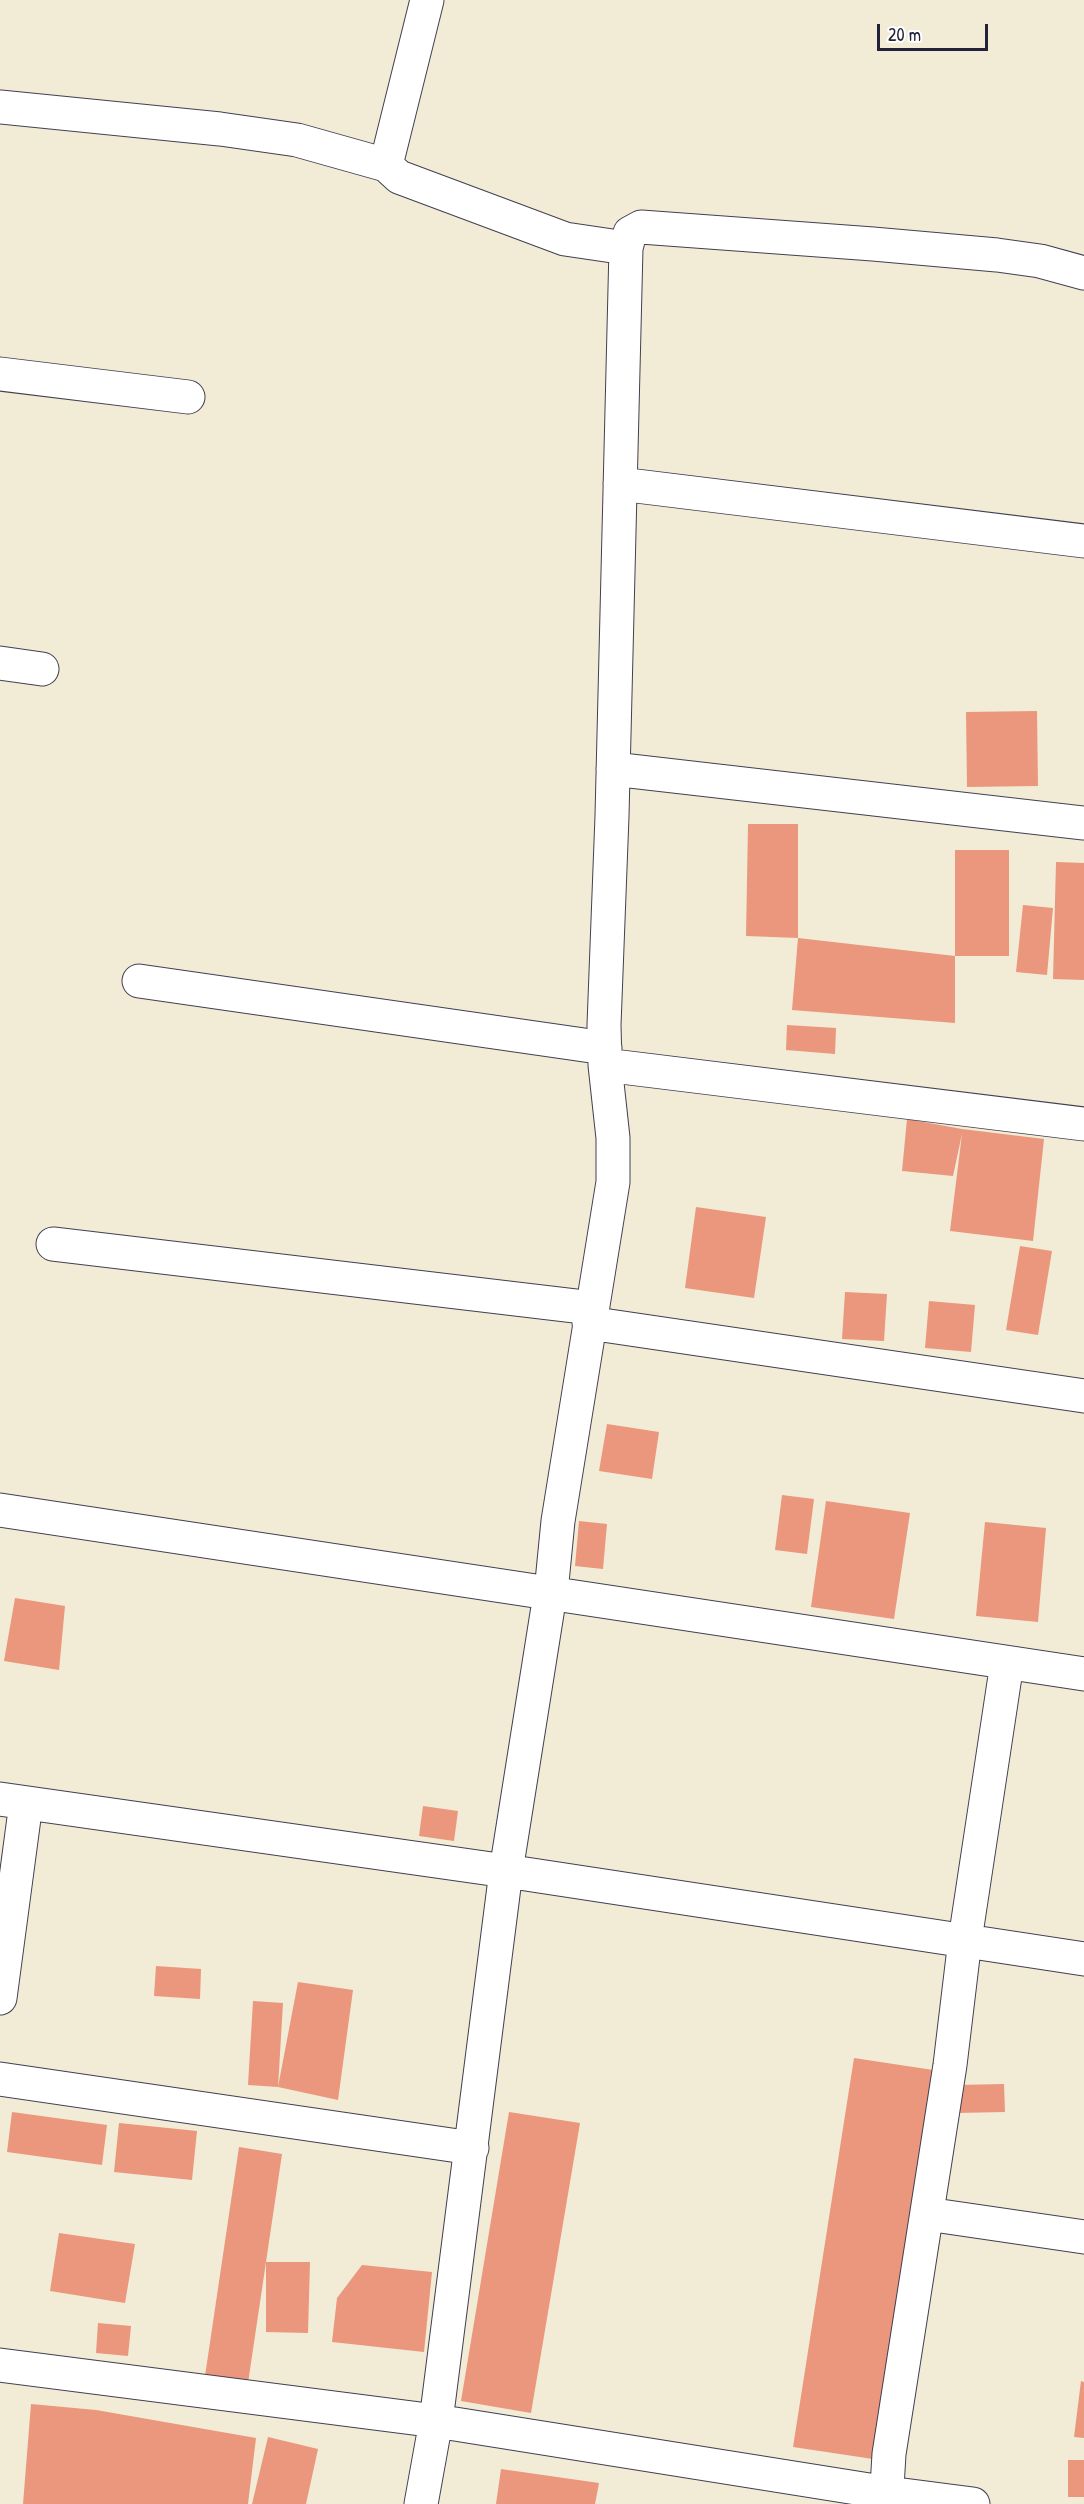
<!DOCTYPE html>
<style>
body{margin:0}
#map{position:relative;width:1084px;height:2504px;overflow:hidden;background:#f2ebd5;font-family:"Patrick Hand",sans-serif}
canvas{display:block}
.scale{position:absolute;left:877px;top:24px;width:111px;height:27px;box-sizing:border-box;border:3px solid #22223b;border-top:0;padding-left:8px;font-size:18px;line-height:21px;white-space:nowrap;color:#22223b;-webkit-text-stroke:4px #fff;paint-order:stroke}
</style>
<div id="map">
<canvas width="1084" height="2504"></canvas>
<div class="scale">20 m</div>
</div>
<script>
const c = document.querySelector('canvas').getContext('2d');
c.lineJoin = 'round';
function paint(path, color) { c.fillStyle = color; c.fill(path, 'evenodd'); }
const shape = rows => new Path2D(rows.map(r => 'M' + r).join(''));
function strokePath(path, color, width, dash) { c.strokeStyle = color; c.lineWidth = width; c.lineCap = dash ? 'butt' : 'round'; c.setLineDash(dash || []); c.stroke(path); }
paint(shape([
 [1037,711,1038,786,967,787,966,712],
 [748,824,798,824,798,938,746,936],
 [955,850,1009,850,1009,956,955,956,955,1023,792,1010,798,938,955,956],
 [1056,862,1084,863,1084,980,1053,979],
 [1023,905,1053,908,1047,975,1016,972],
 [787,1025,836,1028,835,1054,786,1050],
 [907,1119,962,1129,1044,1139,1033,1241,950,1231,962,1134,953,1176,902,1171],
 [696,1207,766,1217,754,1298,685,1288],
 [1020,1246,1052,1251,1038,1335,1006,1330],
 [845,1292,887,1294,884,1341,842,1339],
 [929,1301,975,1305,971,1352,925,1348],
 [607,1424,659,1432,652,1479,599,1471],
 [782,1495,814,1499,807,1554,775,1550],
 [826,1501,910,1513,894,1619,811,1607],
 [579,1521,607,1524,603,1569,575,1566],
 [985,1522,1046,1528,1038,1622,976,1616],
 [15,1598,65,1606,59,1670,4,1661],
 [423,1806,458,1811,454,1841,419,1836],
 [156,1966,201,1969,200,1999,154,1996],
 [298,1982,353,1990,338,2100,278,2087],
 [253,2001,283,2003,278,2087,248,2085],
 [854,2058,933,2070,873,2459,793,2447],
 [1004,2084,1005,2112,957,2113,957,2085],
 [12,2112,107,2125,102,2165,7,2152],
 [509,2112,580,2123,531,2413,461,2401],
 [119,2123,197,2131,192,2180,114,2172],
 [239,2147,282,2154,266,2262,310,2262,308,2333,266,2332,266,2262,248,2383,205,2376],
 [59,2233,135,2244,125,2303,50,2291],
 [362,2265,432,2272,424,2352,332,2342,337,2298],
 [98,2323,131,2326,128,2356,96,2353],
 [1081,2381,1084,2382,1084,2438,1074,2437],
 [31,2404,96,2410,256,2438,248,2504,23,2504],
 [268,2437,318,2449,306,2504,252,2504],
 [1068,2460,1084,2460,1084,2497,1068,2497],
 [501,2469,599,2483,595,2504,496,2504]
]), '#ea977d');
const minor = shape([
 [0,107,220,129,297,140,386,165,399,177,565,239,626,248],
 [386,165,427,0],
 [0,374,188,397],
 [620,484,1084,541],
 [0,663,42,669],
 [613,769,1084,823],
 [139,981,605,1048],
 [605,1065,1084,1124],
 [53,1244,592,1308],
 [589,1323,1084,1396],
 [0,1510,1084,1674],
 [0,1799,506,1871,1084,1959],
 [0,1998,26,1803],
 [0,2079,472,2148],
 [927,2214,1084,2237],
 [0,2365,436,2421,888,2493,973,2504],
 [421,2504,436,2421,506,1871,552,1582,558,1521,613,1182,613,1138,605,1065,604,1025,612,816,626,248,630,233,641,227,873,244,997,255,1040,261,1084,273],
 [886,2504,889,2454,950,2065,965,1940,1007,1663]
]);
strokePath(minor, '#414052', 35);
strokePath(minor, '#fff', 33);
</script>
